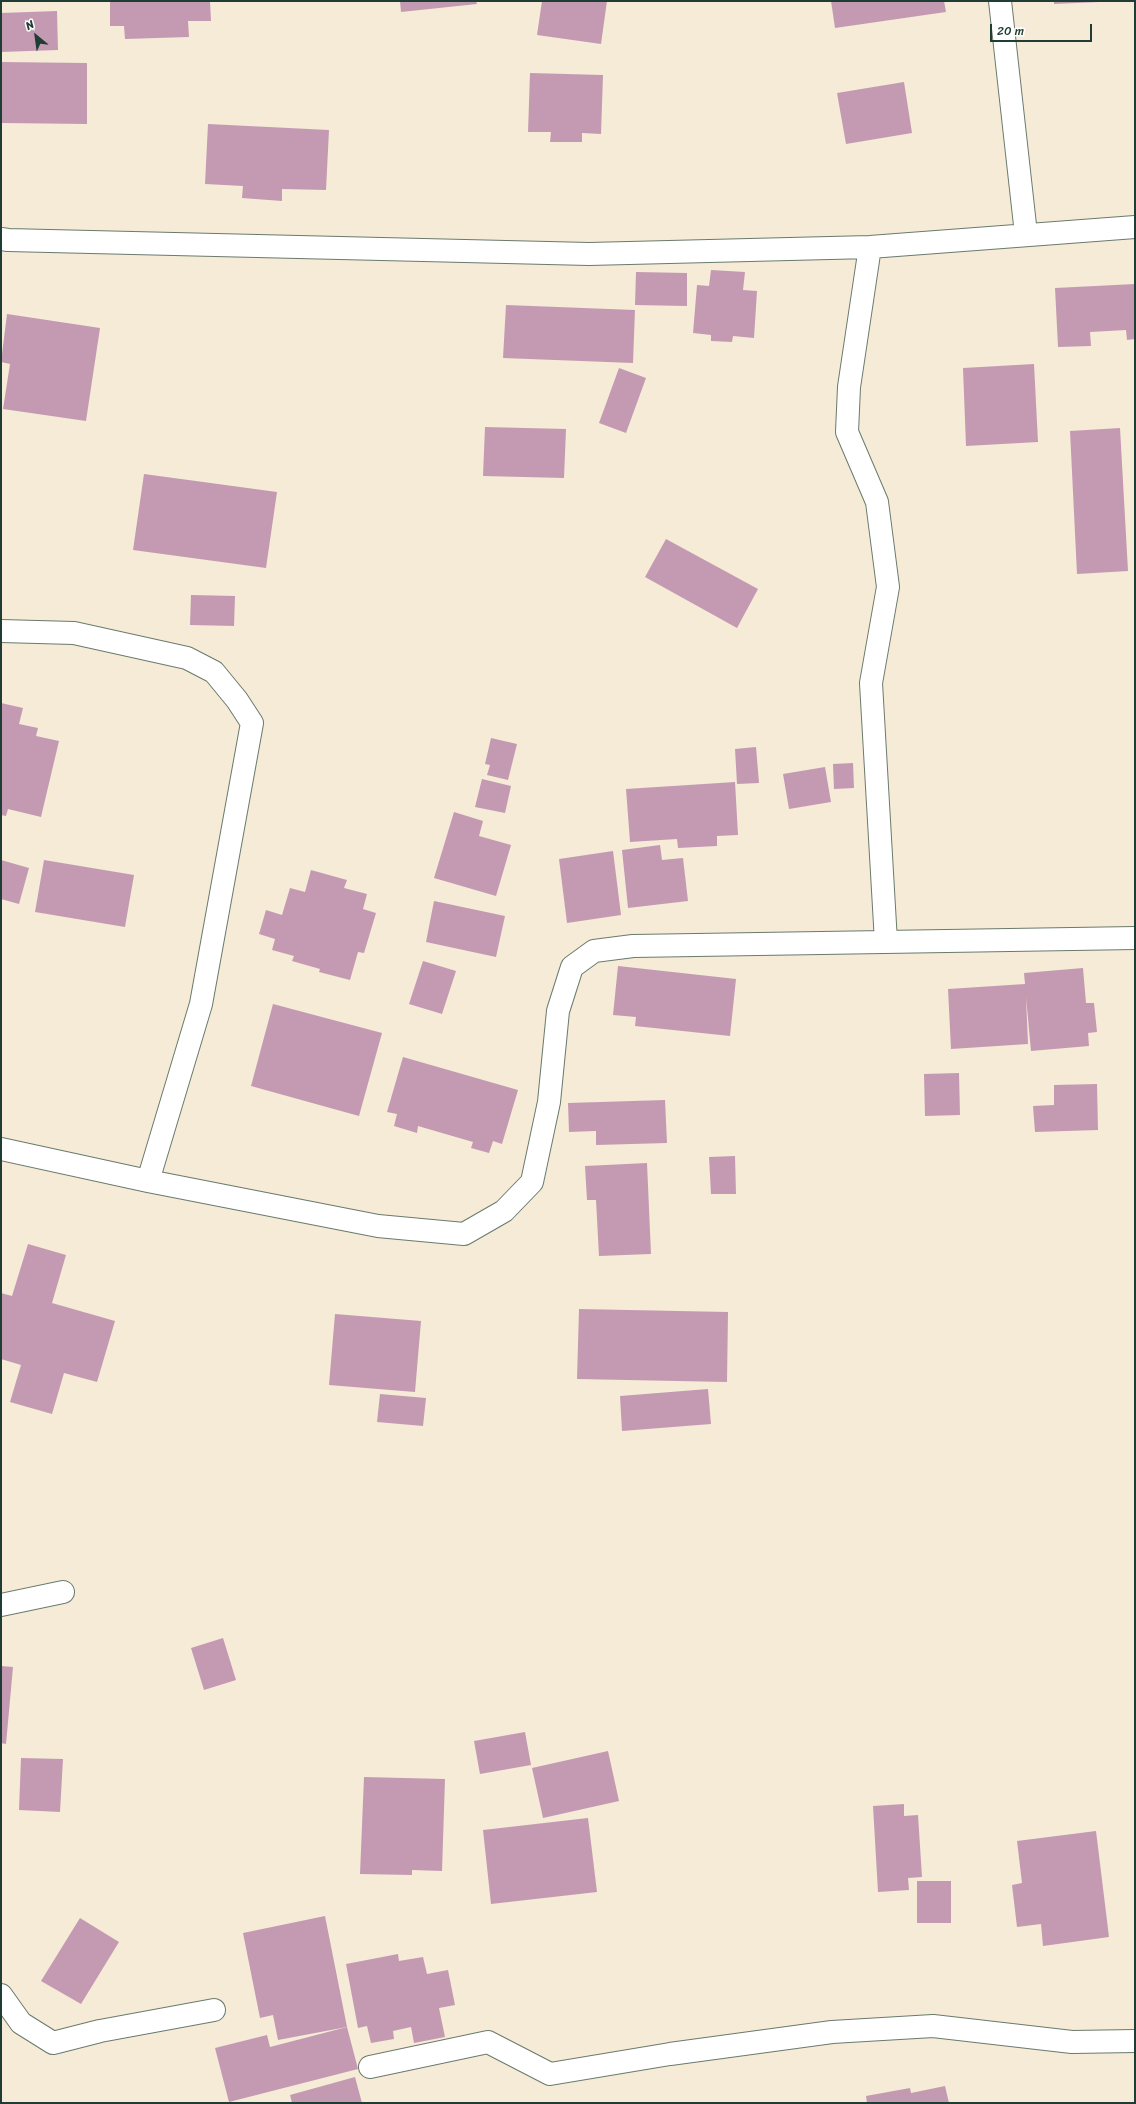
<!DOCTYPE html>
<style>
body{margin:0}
#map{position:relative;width:1136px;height:2104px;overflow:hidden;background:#f5ebd7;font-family:Sriracha,sans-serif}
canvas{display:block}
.frame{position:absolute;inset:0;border:2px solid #1f3d34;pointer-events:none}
.north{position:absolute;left:16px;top:16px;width:40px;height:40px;-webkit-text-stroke:3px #fff;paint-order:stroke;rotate:331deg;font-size:11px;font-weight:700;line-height:16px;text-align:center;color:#1f3d34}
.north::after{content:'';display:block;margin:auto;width:14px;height:18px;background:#1f3d34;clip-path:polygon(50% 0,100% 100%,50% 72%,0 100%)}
.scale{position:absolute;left:990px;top:24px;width:102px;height:18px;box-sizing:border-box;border:2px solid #1f3d34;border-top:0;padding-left:5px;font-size:12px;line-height:14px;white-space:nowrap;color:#1f3d34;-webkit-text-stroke:3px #fff;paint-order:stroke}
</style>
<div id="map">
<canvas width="1136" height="2104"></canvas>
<div class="frame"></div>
<div class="north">N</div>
<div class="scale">20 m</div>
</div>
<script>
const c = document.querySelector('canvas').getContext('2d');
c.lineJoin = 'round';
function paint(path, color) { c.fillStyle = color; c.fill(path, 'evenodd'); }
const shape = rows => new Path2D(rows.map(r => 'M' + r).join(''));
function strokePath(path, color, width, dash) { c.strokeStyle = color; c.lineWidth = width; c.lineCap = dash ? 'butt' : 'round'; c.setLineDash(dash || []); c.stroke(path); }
paint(shape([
 [110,1,210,1,211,21,188,21,189,37,125,39,124,26,110,26],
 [400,1,476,1,477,4,401,12],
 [542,1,607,1,601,44,537,35],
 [831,1,944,1,946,12,835,28],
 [1054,1,1099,1,1099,2,1054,4],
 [57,11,58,50,1,52,1,13],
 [1,62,87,63,87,124,1,123],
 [530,73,603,75,601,134,582,133,582,142,550,142,551,132,528,132],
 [904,82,912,133,846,144,837,93],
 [208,124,329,130,326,190,282,189,282,201,242,198,243,186,205,184],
 [711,270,745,272,743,290,757,291,754,338,733,336,732,342,711,341,711,335,693,333,697,285,709,286],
 [636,272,687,273,687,306,635,305],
 [1135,284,1135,339,1127,340,1126,330,1090,332,1091,346,1058,347,1055,288],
 [506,305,635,310,633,363,503,358],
 [7,314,100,328,86,421,3,409,10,364,1,362],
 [1034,364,1038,442,966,446,963,368],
 [619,368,646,378,626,433,599,423],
 [485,427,566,429,564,478,483,476],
 [1120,428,1128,571,1077,574,1070,431],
 [144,474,277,492,266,568,133,550],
 [666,539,758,589,737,628,645,577],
 [191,595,235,596,234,626,190,625],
 [1,703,23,708,19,724,38,728,36,736,59,741,41,817,8,809,6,816,1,815],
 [491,738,517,744,508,780,487,775,490,765,485,764],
 [756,747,759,783,737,784,735,749],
 [853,763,854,788,834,789,833,764],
 [825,767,831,802,789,809,783,774],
 [482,779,511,786,505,813,475,807],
 [735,782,738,835,717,836,717,846,678,848,677,839,630,842,626,789],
 [454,812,483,821,479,836,511,845,496,896,434,878],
 [660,845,662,860,683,858,688,901,628,908,622,850],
 [613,851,621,915,567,923,559,859],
 [1,860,29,868,19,904,1,899],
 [44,860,134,875,125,927,35,912],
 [311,870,347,880,344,888,367,894,363,909,376,913,364,953,358,952,350,980,319,972,320,969,292,961,294,956,272,950,275,939,259,934,266,910,282,915,290,888,305,892],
 [434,901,505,916,496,957,426,942],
 [423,961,456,971,442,1014,409,1004],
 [618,966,736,979,730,1036,635,1026,636,1017,613,1015],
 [1083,968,1086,1003,1094,1003,1097,1032,1088,1033,1089,1046,1031,1051,1026,997,1028,1044,951,1049,948,989,1025,984,1024,973],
 [273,1004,382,1033,359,1116,251,1086],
 [403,1057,518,1090,502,1144,493,1141,489,1153,471,1148,473,1142,418,1126,417,1133,394,1126,397,1114,387,1112],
 [959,1073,960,1115,925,1116,924,1074],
 [1097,1084,1098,1130,1035,1132,1033,1106,1054,1105,1054,1085],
 [665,1100,667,1143,596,1145,596,1131,569,1132,568,1103],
 [735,1156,736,1194,711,1194,709,1157],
 [647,1163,651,1254,599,1256,596,1200,587,1200,585,1166],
 [28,1244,66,1255,52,1303,115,1321,97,1382,64,1373,52,1414,10,1402,21,1365,1,1359,1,1293,12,1296],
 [579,1309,728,1312,727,1382,577,1379],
 [335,1314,421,1321,415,1392,329,1385],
 [708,1389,711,1424,622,1431,620,1396],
 [380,1394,426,1398,423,1426,377,1422],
 [223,1638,236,1680,204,1690,191,1648],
 [1,1666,13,1667,6,1744,1,1743],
 [525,1732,531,1765,480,1774,474,1741],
 [608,1751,619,1801,543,1818,532,1768],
 [21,1758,63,1759,60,1812,19,1810],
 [364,1777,445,1779,442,1871,412,1870,412,1875,360,1874],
 [904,1804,904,1816,918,1815,922,1877,908,1878,909,1890,878,1892,873,1806],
 [588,1818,597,1892,491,1904,483,1830],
 [1096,1831,1109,1937,1043,1946,1041,1924,1017,1927,1012,1885,1022,1883,1017,1841],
 [917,1881,951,1881,951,1923,917,1923],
 [325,1916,347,2027,278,2040,273,2015,260,2018,243,1933],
 [80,1918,119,1942,81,2004,41,1981],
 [398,1954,399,1961,423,1957,427,1974,448,1970,455,2005,439,2008,445,2037,414,2043,411,2027,393,2031,394,2039,371,2043,367,2026,358,2028,346,1964],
 [347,2027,358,2069,229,2102,215,2048,267,2035,270,2047],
 [355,2077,362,2103,292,2103,290,2095],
 [945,2086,949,2103,867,2103,866,2096,910,2088,911,2093]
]), '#c49ab3');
const minor = shape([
 [1000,1,1026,234],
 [1,239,8,240,589,254,870,247,1135,227],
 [870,247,849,387,847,432,877,502,888,587,871,683,886,942],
 [1,631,74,633,187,658,214,672,237,700,252,723,201,1004,148,1181],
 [1,1149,148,1181,378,1226,464,1234,504,1211,532,1182,549,1102,558,1011,572,967,594,951,633,946,1135,938],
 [1,1605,63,1592],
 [1,1995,21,2023,53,2043,100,2031,214,2010],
 [370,2067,488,2042,550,2074,670,2054,832,2032,933,2026,1072,2042,1135,2041]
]);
strokePath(minor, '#6a7a6d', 24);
strokePath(minor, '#fff', 22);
</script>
